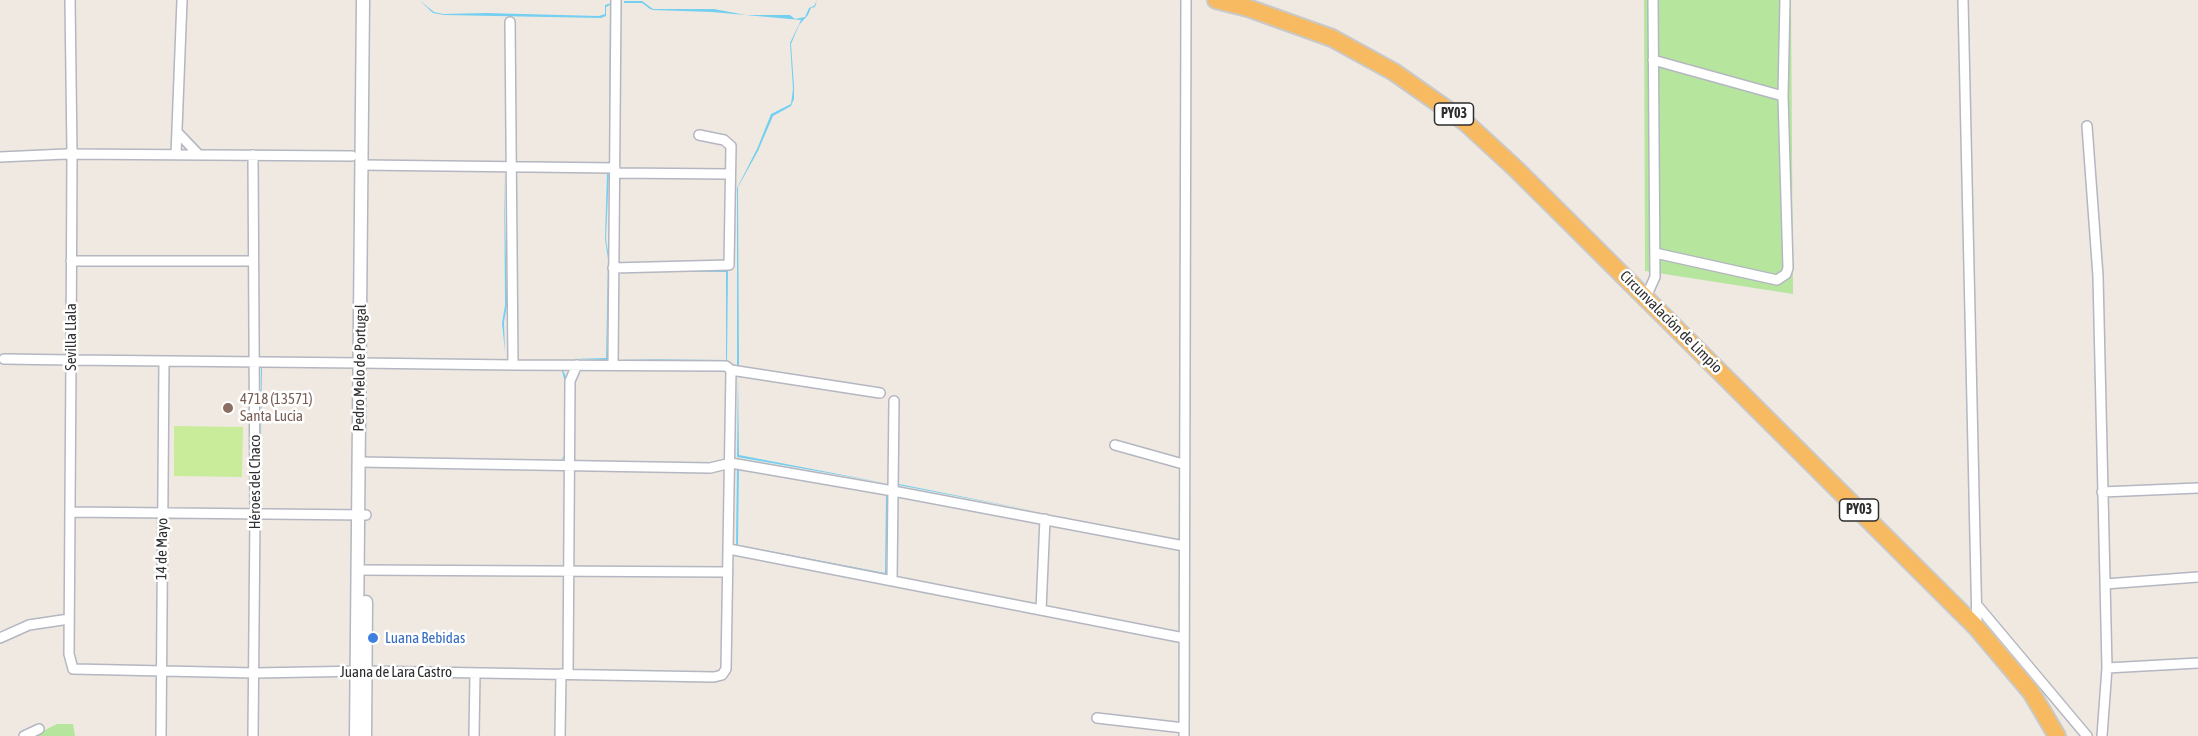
<!DOCTYPE html>
<meta charset="utf-8">
<style>
body{margin:0}
canvas{display:block;background:#efe9e1}
</style>
<canvas width="2198" height="736"></canvas>
<script>
const c = document.querySelector('canvas').getContext('2d');
c.lineJoin = 'round';
function paint(path, color) { c.fillStyle = color; c.fill(path, 'evenodd'); }
const shape = rows => new Path2D(rows.map(r => 'M' + r).join(''));
function strokePath(path, color, width, dash) { c.strokeStyle = color; c.lineWidth = width; c.lineCap = dash ? 'butt' : 'round'; c.setLineDash(dash || []); c.stroke(path); }
function label(font, color, halo, rows, align = 'center') {
  c.font = font + ' "Asap Condensed",sans-serif'; c.lineWidth = 5; c.setLineDash([]); c.textBaseline = 'middle'; c.strokeStyle = halo; c.fillStyle = color; for (const [text, x, y, turn = 0] of rows) {
    c.save(); c.translate(x, y); c.rotate((+turn || 0) * Math.PI / 180); c.textAlign = isNaN(turn) ? turn : align; if (halo) c.strokeText(text, 0, 0); c.fillText(text, 0, 0); c.restore();
  }
}
paint(shape([
 [1644,0,1791,0,1793,294,1645,271],
 [57,724,73,724,75,736,33,736]
]), '#b6e59e');
paint(shape([
 [174,426,243,427,242,477,174,476]
]), '#c9ec9a');
paint(shape([
 [419,0,434,12,443,14,485,13,599,16,605,14,605,5,611,3,609,163,610,5,606,7,606,16,601,18,444,15,433,13],
 [817,0,815,7,811,8,808,15,799,25,791,44,794,86,794,99,791,106,773,116,758,151,738,187,739,365,737,365,737,188,757,149,771,114,791,104,793,89,790,43,801,20,712,12,653,10,650,9,642,3,624,3,624,1,642,1,653,9,714,9,746,15,790,15,795,19,805,17,809,8,814,6],
 [559,171,609,172,606,239,609,258,607,360,572,359,606,358,608,259,605,239,607,173],
 [504,172,507,305,504,322,505,352,502,323,505,305],
 [619,271,728,271,727,362,619,359,726,360,726,272],
 [169,365,250,366,250,511,249,367,170,366,166,508],
 [261,366,354,367,262,367,260,509],
 [374,368,563,370,566,377,565,457,560,461,564,456,565,382,562,371],
 [738,376,739,455,885,483,737,457],
 [898,407,899,484,1040,512,898,485],
 [737,466,888,494,886,575,736,546],
 [739,467,886,495,885,573,738,545]
]), '#75cff0');
const minor = shape([
 [1963,0,1977,627],
 [510,22,513,365],
 [1653,60,1783,96],
 [2087,126,2098,276,2107,668,2102,736],
 [179,134,198,154],
 [176,155,182,0],
 [253,155,255,514,253,736],
 [0,157,66,154,352,156],
 [361,165,615,168],
 [615,173,730,174],
 [1655,253,1777,280,1786,274,1788,268,1783,96,1785,0],
 [71,261,253,261],
 [613,268,729,265,731,146,724,140,699,135],
 [1646,297,1655,277,1653,0],
 [4,359,71,360,359,363,513,365,726,366,731,370,726,669,722,675,714,677,365,671,255,673,73,669,69,654,71,360,72,154,70,0],
 [613,365,616,0],
 [731,370,880,393],
 [1115,445,1183,464],
 [359,462,710,468,731,463,893,491,1184,546],
 [2102,492,2198,488],
 [70,512,366,515],
 [729,549,1184,638],
 [358,570,726,572],
 [892,581,894,401],
 [2105,584,2198,577],
 [1977,605,2087,736],
 [1041,610,1045,519],
 [0,638,29,625,69,619],
 [2107,668,2198,663],
 [568,674,570,381,577,365],
 [1097,718,1184,728],
 [24,736,39,729],
 [161,736,164,361],
 [474,736,475,673],
 [560,736,561,674],
 [1184,736,1186,0]
]);
const tertiary = shape([
 [356,736,363,0],
 [365,736,366,602]
]);
const trunk = shape([
 [1216,0,1248,8,1332,38,1394,72,1465,122,1516,169,1977,628,2031,692,2057,736]
]);
strokePath(minor, '#b4b7c1', 12);
strokePath(tertiary, '#b4b7c1', 15);
strokePath(trunk, '#c9c9c9', 20);
strokePath(minor, '#fff', 9);
strokePath(tertiary, '#fff', 12);
strokePath(trunk, '#f8ba60', 16);
for (const [x, y, r, color] of [
 [228,408,6,"#8d6e63"],
 [373,638,6,"#3f7fe0"]
]) { const dot = new Path2D(); dot.arc(x, y, r, 0, 2 * Math.PI); c.fillStyle = color; c.fill(dot); strokePath(dot, '#fff', 2); }
for (const [x, y, w] of [
 [1454,114,39],
 [1859,510,39]
]) { const box = new Path2D(); box.roundRect(x - w / 2, y - 11, w, 22, 4.5); c.fillStyle = '#fff'; c.fill(box); strokePath(box, '#2e2e2e', 1.5); }
label('bold 14px', '#2e2e2e', null, [
 ["PY03",1454,114],
 ["PY03",1859,510]
]);
label('15px', '#2e2e2e', '#fff', [
 ["Circunvalación de Limpio",1671,322,45],
 ["Sevilla Llala",71,337,-90],
 ["Pedro Melo de Portugal",360,368,-89],
 ["Héroes del Chaco",255,482,-90],
 ["14 de Mayo",162,549,-89],
 ["Juana de Lara Castro",396,672]
]);
label('15px', '#785e54', '#fff', [
 ["4718 (13571)",240,399],
 ["Santa Lucia",240,416]
], 'left');
label('15px', '#366cbe', '#fff', [
 ["Luana Bebidas",385,638]
], 'left');
</script>
